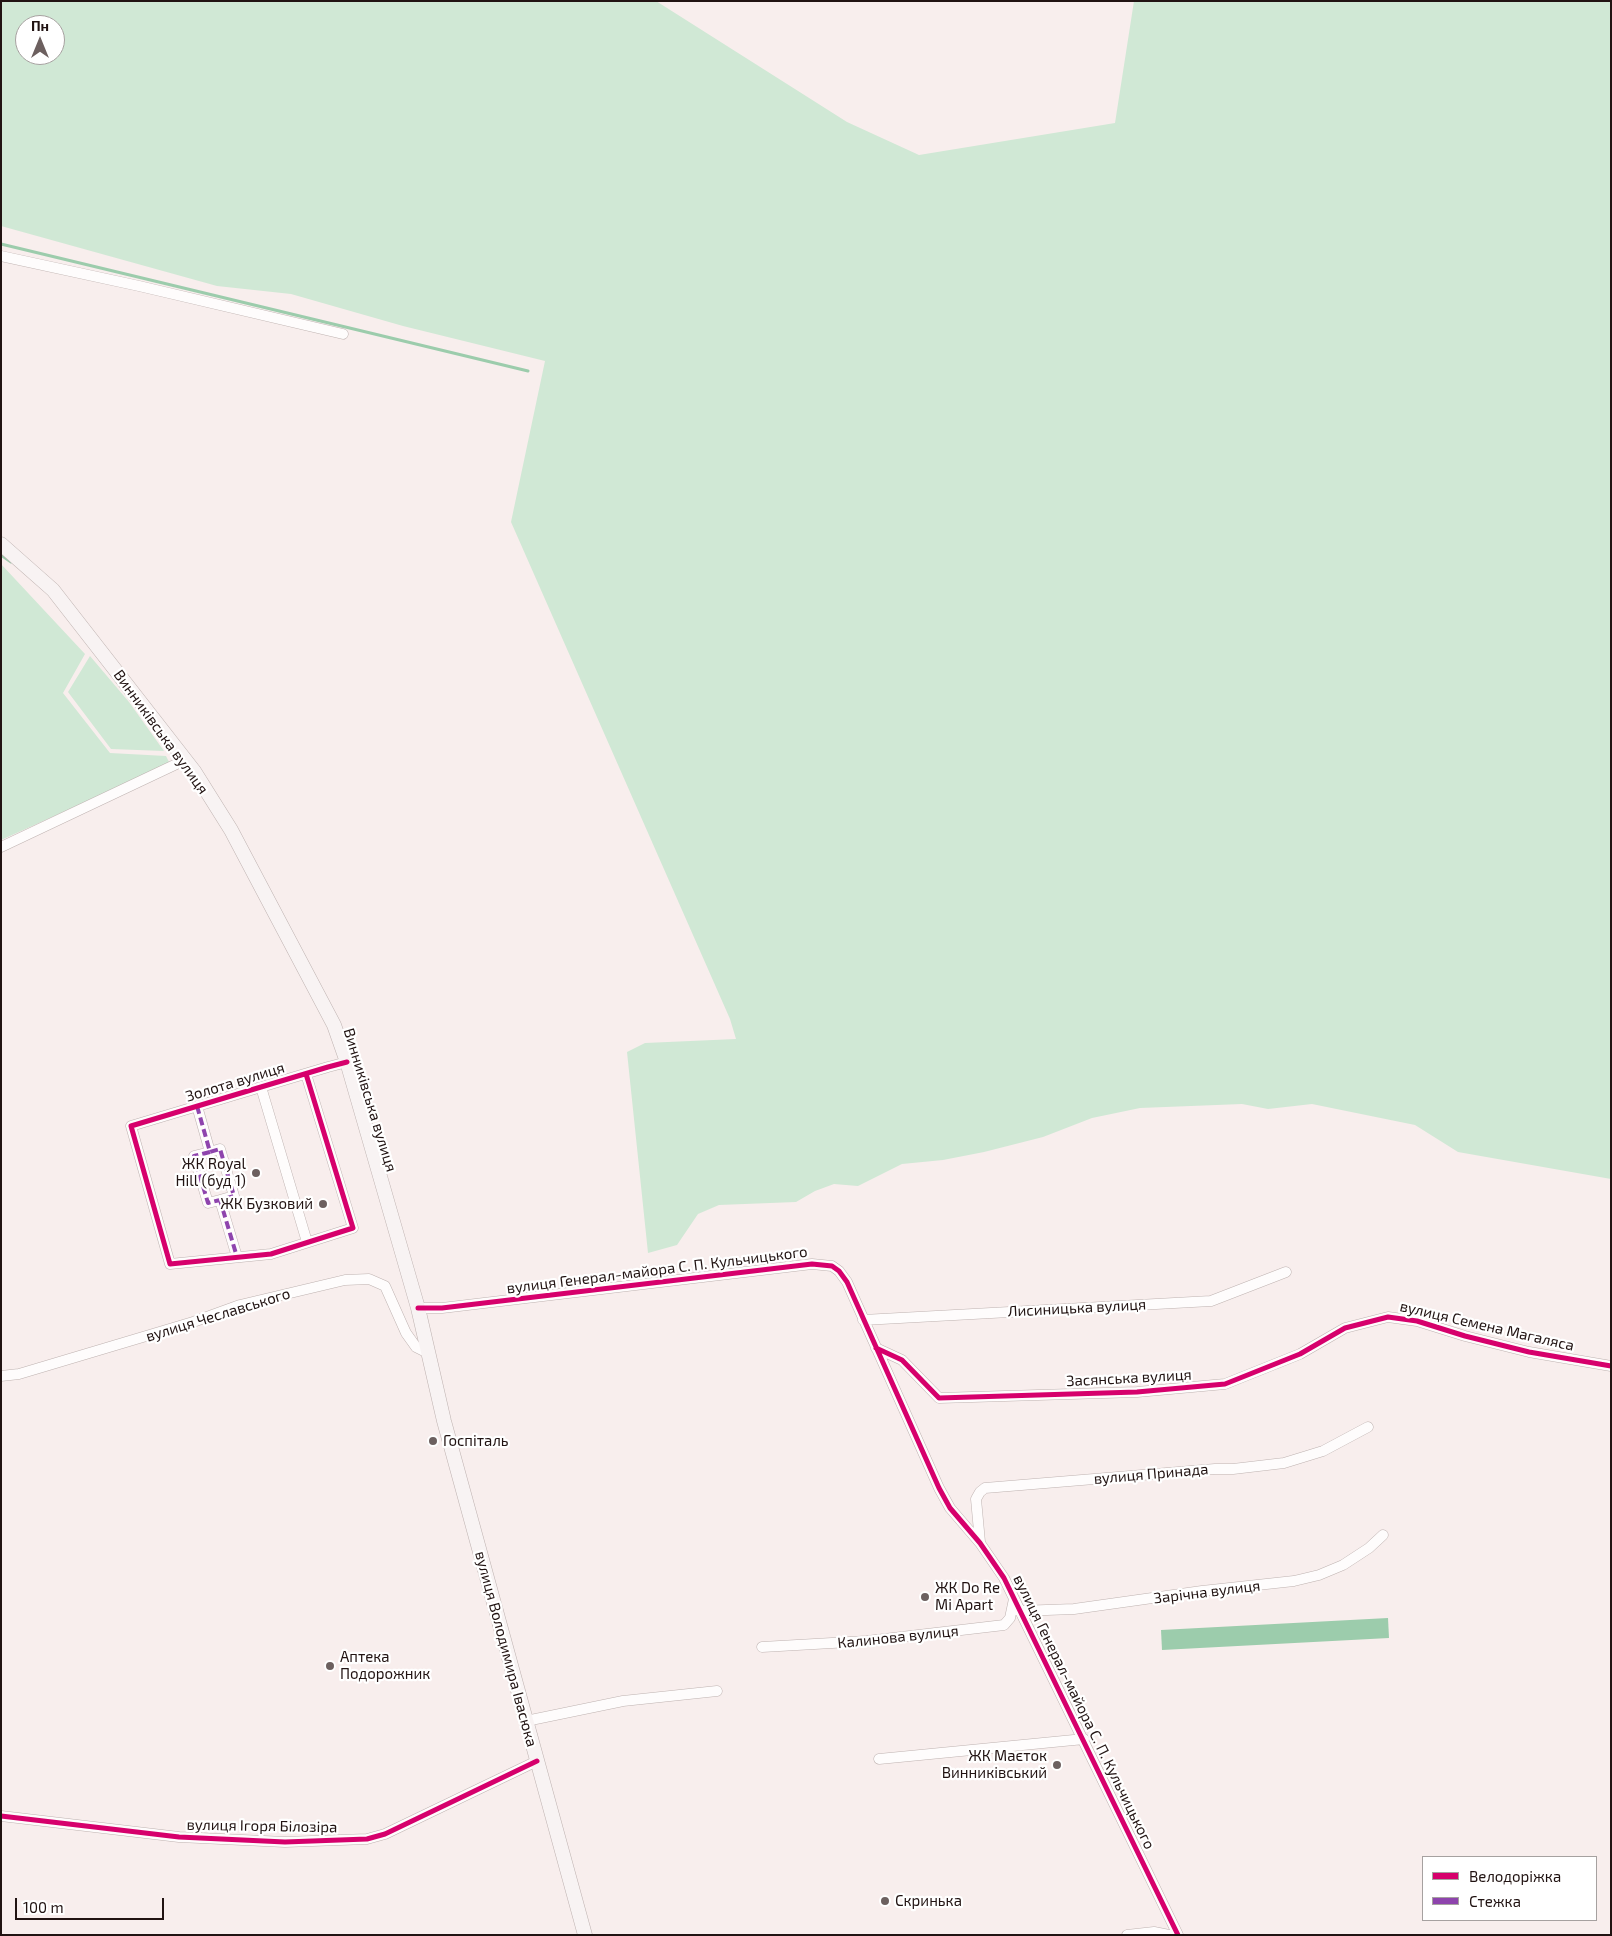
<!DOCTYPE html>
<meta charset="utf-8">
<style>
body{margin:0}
#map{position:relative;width:1612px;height:1936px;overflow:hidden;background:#f8eeed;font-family:"Exo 2",sans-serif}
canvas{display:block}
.frame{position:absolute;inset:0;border:2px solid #211312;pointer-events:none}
.legend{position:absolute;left:1422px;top:1856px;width:175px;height:65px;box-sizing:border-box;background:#fff;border:1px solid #a6a1a0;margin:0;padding:6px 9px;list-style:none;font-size:15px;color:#211312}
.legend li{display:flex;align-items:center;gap:10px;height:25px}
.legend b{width:25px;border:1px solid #a6a1a0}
.north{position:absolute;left:15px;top:15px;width:50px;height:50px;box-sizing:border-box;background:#fff;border:1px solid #a6a1a0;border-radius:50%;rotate:0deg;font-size:14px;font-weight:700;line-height:20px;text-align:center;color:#211312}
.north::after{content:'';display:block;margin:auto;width:18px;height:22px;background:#6c605f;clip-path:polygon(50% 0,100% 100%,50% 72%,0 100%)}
.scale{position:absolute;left:15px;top:1898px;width:149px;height:22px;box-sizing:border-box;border:2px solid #211312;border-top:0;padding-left:6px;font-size:15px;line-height:18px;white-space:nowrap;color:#211312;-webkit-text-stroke:4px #fff;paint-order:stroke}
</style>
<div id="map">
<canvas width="1612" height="1936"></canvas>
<div class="frame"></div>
<ul class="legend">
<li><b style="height:6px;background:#d6006c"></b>Велодоріжка</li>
<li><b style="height:6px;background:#8e44ad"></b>Стежка</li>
</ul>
<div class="north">Пн</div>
<div class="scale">100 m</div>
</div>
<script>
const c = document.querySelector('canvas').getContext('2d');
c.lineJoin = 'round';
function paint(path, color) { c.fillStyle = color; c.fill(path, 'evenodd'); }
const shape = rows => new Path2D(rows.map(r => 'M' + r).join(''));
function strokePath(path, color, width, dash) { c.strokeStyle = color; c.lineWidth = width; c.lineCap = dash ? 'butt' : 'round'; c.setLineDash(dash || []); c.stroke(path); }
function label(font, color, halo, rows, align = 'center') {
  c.font = font + ' "Exo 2",sans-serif'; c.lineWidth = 4.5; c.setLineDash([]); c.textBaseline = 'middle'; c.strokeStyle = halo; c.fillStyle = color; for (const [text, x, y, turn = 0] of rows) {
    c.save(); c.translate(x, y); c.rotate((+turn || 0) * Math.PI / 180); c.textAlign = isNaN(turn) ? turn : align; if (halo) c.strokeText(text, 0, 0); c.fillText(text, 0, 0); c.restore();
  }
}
paint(shape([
 [1,1,656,1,847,122,919,155,1115,123,1134,1,1611,1,1611,1179,1458,1152,1415,1125,1312,1104,1268,1109,1242,1104,1140,1108,1092,1118,1043,1137,984,1152,943,1160,902,1164,858,1186,834,1184,815,1191,796,1202,719,1205,698,1214,677,1245,648,1253,627,1052,645,1043,736,1039,730,1019,511,522,545,361,403,326,291,294,217,286,1,226],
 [25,25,55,25,55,55,25,55],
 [1,564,85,654,63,693,110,753,166,756,170,764,1,840],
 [90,656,129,702,164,751,111,749,68,692]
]), '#d0e8d5');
paint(shape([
 [1388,1618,1389,1638,1162,1650,1161,1630]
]), '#9cccac');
strokePath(shape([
 [1,244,528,371],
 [1,555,11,562]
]), '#9cccac', 3);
const minor = shape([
 [1,256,139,286,343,334],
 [1,847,185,760],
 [306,1074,353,1228,271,1254,170,1264,131,1126,261,1087,328,1067,347,1062],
 [261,1087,307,1242],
 [197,1106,210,1152,220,1149,234,1196,220,1200,237,1257],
 [210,1152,194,1156,208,1203,220,1200],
 [418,1308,442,1308,812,1264,832,1266,839,1271,847,1282,939,1488,950,1508,980,1543,1004,1578,1178,1935],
 [863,1320,1211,1301,1286,1272],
 [876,1348,902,1360,939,1398,1137,1392,1225,1384,1300,1354,1345,1328,1388,1317,1417,1321,1465,1336,1529,1352,1611,1366],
 [1,1376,19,1374,193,1322,240,1305,345,1280,369,1279,385,1286,406,1333,416,1347,428,1353],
 [980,1542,976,1499,980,1492,985,1488,1215,1469,1233,1469,1284,1463,1323,1451,1368,1427],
 [1019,1611,1074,1609,1202,1591,1294,1581,1319,1575,1343,1565,1369,1548,1383,1535],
 [762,1647,867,1641,1004,1625,1010,1618,1014,1599],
 [526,1721,623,1701,717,1691],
 [879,1759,1084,1739],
 [1,1816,179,1837,285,1842,367,1839,385,1834,537,1761],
 [1127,1935,1154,1932,1169,1935]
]);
const secondary = shape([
 [1,544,53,590,194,771,231,830,334,1025,347,1062,418,1308,444,1421,585,1935]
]);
strokePath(minor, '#beb2b0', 11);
strokePath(secondary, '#beb2b0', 15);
strokePath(minor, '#fefcfc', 10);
strokePath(secondary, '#f8f3f3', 14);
strokePath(shape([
 [197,1106,210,1152,220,1149,234,1196,220,1200,237,1257],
 [210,1152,194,1156,208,1203,220,1200]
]), '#8e44ad', 4, [8, 4]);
strokePath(shape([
 [306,1074,353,1228,271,1254,170,1264,131,1126,261,1087,328,1067,347,1062],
 [418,1308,442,1308,812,1264,832,1266,839,1271,847,1282,939,1488,950,1508,980,1543,1004,1578,1178,1935],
 [876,1348,902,1360,939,1398,1137,1392,1225,1384,1300,1354,1345,1328,1388,1317,1417,1321,1465,1336,1529,1352,1611,1366],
 [1,1816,179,1837,285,1842,367,1839,385,1834,537,1761]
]), '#d6006c', 5);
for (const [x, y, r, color] of [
 [256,1173,5,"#6c605f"],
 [323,1204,5,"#6c605f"],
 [433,1441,5,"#6c605f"],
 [925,1597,5,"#6c605f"],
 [330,1666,5,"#6c605f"],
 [1057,1765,5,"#6c605f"],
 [885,1901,5,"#6c605f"]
]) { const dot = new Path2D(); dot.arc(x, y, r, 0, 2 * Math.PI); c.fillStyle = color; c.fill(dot); strokePath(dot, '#fff', 2); }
label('15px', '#211312', '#fff', [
 ["Винниківська вулиця",161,732,54],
 ["Золота вулиця",235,1082,-17],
 ["Винниківська вулиця",370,1100,73],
 ["вулиця Генерал-майора С. П. Кульчицького",657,1270,-7],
 ["Лисиницька вулиця",1077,1308,-3],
 ["вулиця Чеславського",218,1315,-17],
 ["вулиця Семена Магаляса",1487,1326,13],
 ["Засянська вулиця",1129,1378,-3],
 ["вулиця Принада",1151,1474,-5],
 ["Зарічна вулиця",1207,1592,-7],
 ["Калинова вулиця",898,1637,-6],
 ["вулиця Володимира Івасюка",506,1649,75],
 ["вулиця Генерал-майора С. П. Кульчицького",1084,1712,64],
 ["вулиця Ігоря Білозіра",262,1826,1]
]);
label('15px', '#211312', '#fff', [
 ["ЖК Royal",246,1164,"right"],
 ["Hill (буд 1)",246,1181,"right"],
 ["ЖК Бузковий",313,1204,"right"],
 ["Госпіталь",443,1441],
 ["ЖК Do Re",935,1588],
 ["Mi Apart",935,1605],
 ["Аптека",340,1657],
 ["Подорожник",340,1674],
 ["ЖК Маєток",1047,1756,"right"],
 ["Винниківський",1047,1773,"right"],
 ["Скринька",895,1901]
], 'left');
</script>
